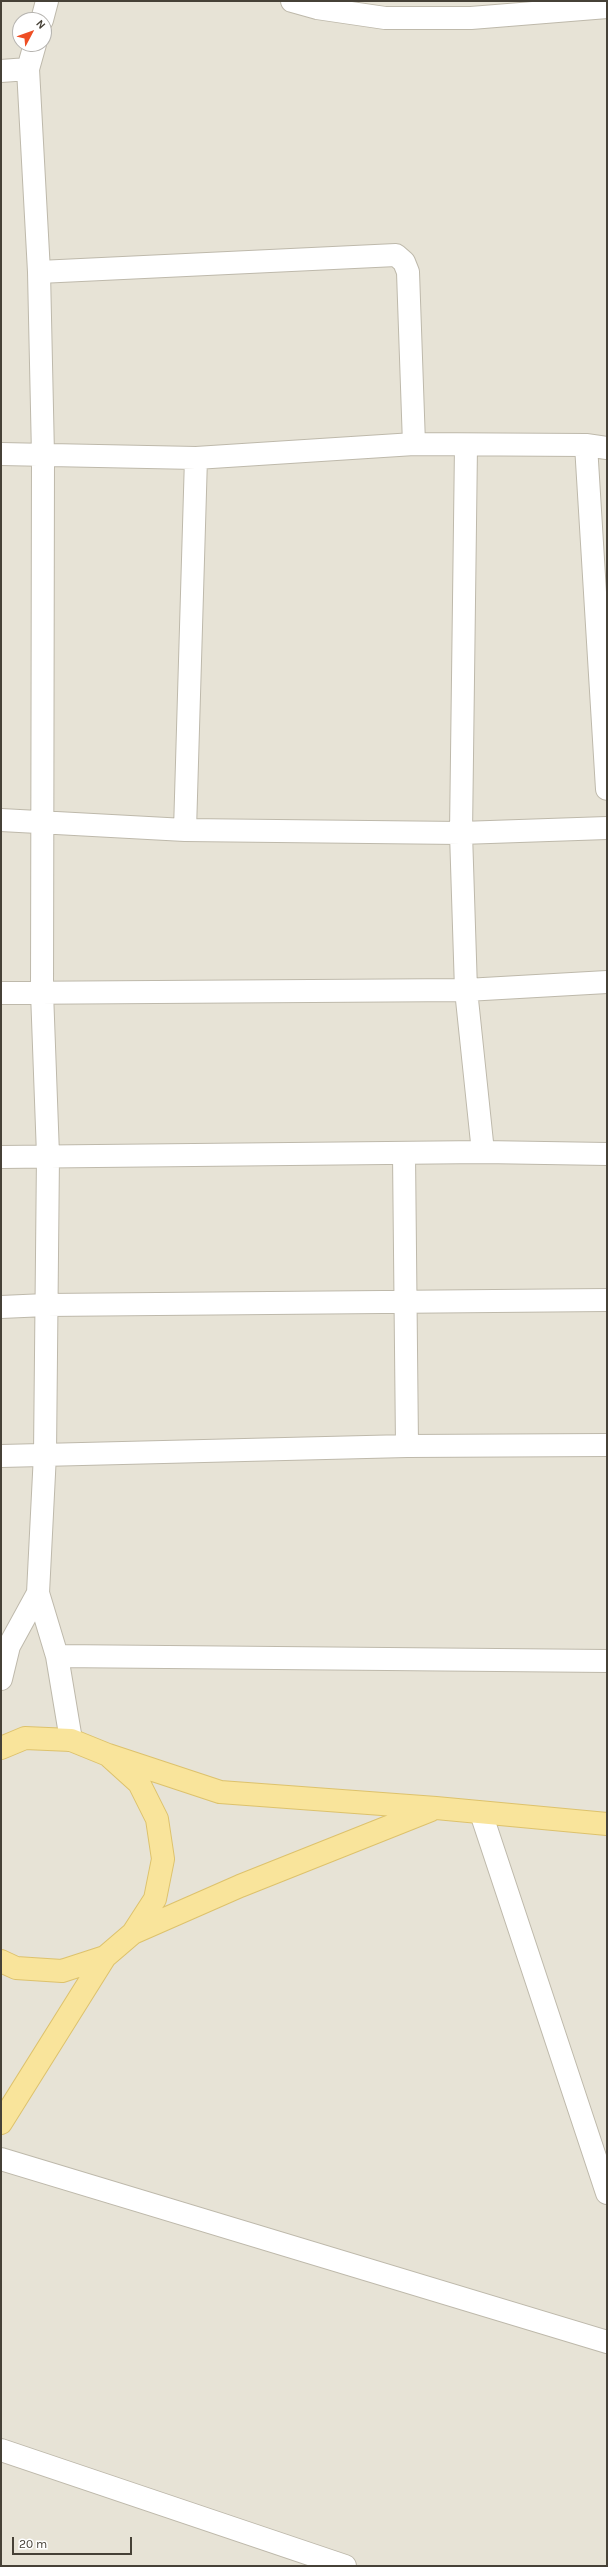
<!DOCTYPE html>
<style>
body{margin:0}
#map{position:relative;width:608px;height:2567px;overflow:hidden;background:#f3f0e8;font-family:Karla,sans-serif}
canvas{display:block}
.frame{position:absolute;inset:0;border:2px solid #464137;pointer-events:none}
.north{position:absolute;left:12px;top:12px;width:40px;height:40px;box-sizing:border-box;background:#fff;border:1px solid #b5b3af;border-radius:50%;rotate:49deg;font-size:11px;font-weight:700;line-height:16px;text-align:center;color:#464137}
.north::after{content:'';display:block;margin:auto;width:14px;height:18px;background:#ee4e24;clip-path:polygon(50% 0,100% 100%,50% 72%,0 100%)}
.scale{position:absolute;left:12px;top:2537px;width:120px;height:18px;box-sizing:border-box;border:2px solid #464137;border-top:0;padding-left:5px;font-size:12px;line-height:14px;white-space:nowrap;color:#464137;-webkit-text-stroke:3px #fff;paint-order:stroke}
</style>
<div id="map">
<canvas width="608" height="2567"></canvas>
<div class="frame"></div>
<div class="north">N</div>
<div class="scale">20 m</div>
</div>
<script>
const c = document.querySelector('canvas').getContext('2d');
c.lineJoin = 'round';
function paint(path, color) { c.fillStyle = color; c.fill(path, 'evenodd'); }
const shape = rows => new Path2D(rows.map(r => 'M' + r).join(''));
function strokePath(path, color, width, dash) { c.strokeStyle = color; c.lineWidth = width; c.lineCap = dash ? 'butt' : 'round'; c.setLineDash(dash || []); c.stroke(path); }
paint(shape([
 [1,1,607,1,607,2566,1,2566],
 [20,20,44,20,44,44,20,44]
]), '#e7e3d6');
const minor = shape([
 [292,1,317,8,385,18,471,18,607,7],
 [42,20,47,1],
 [35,44,28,69,39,272,43,455,42,992,48,1155,45,1454,38,1593,57,1656,71,1740],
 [1,71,28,69],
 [39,272,396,255,404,262,408,272,414,444],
 [586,445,607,789],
 [466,446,461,833,466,990,483,1152],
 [1,454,196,458,414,444,586,445,607,448],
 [1,820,185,830,461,833,607,828],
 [185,830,196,458],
 [1,993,466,990,607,982],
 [404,1154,407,1446],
 [1,1157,483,1152,607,1154],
 [1,1307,46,1305,607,1300],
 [1,1456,407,1446,607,1445],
 [57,1656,607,1661],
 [1,1679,9,1646,38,1593],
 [481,1813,607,2193],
 [1,2159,607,2342],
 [1,2450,345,2566]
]);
const major = shape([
 [1,1748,25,1738,71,1740,108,1755,139,1783,157,1819,163,1859,155,1899,133,1933,105,1957,62,1971,16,1968,1,1961],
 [108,1755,220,1792,436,1808,607,1824],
 [133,1933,240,1886,431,1810],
 [1,2123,105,1957]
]);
strokePath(minor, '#beb9ab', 24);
strokePath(major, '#ddc26c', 24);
strokePath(minor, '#fff', 22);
strokePath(major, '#f9e49b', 22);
</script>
